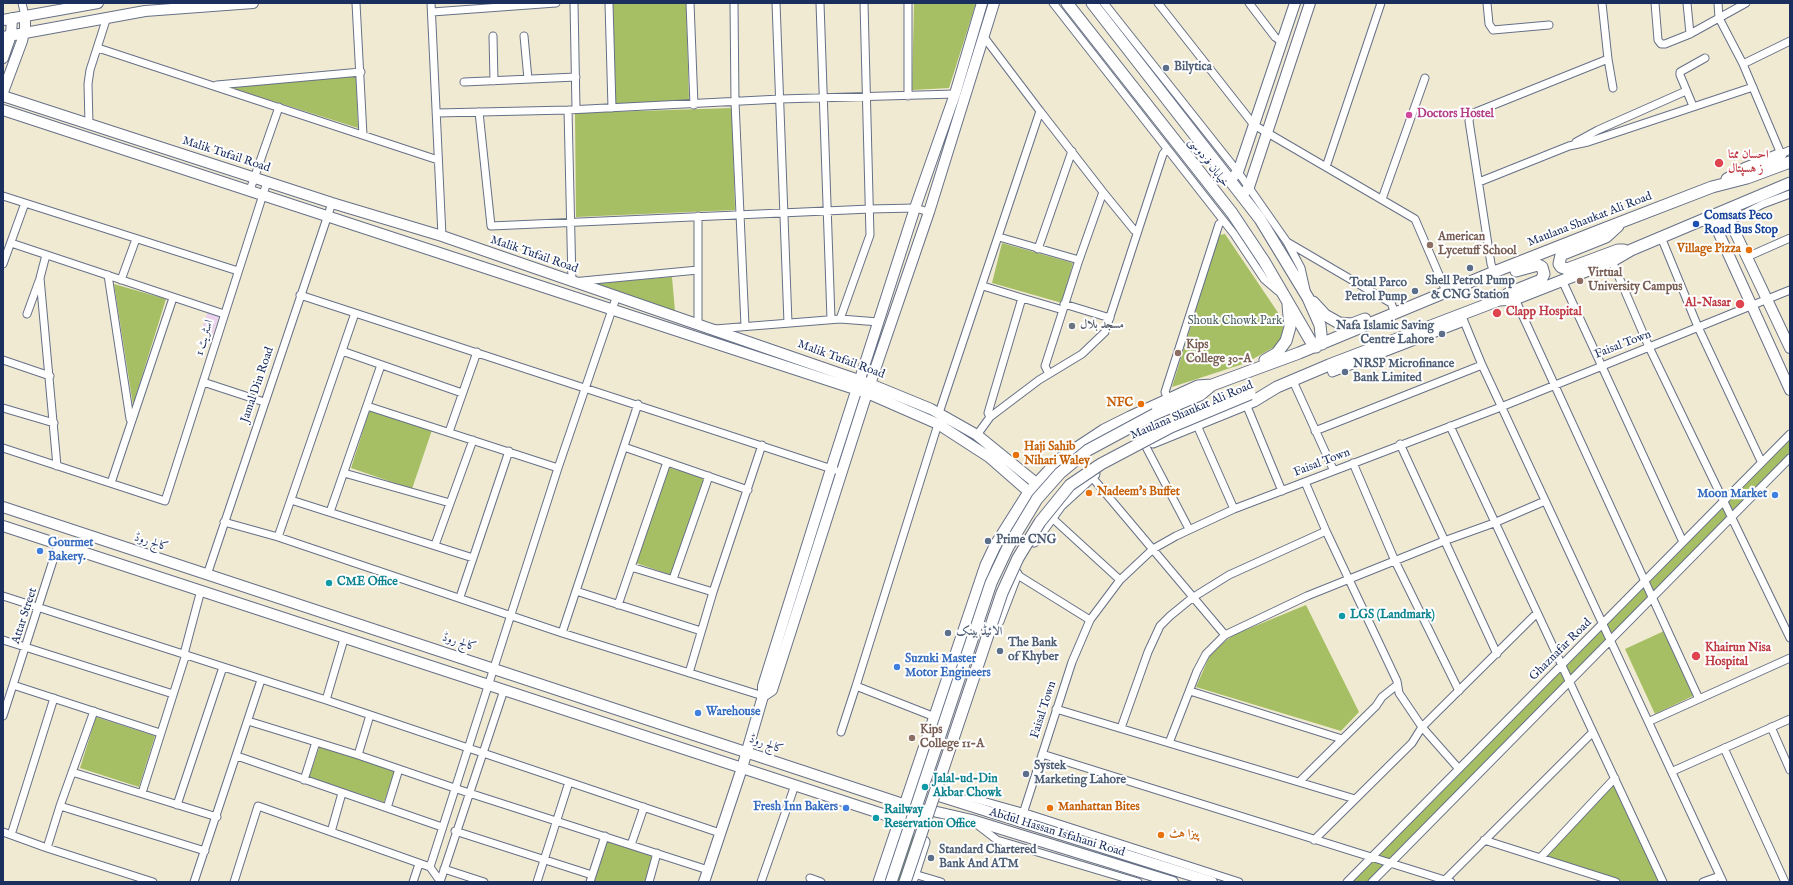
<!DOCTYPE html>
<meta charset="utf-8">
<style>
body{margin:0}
#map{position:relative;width:1793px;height:885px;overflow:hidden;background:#f1ead3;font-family:"IM FELL English",serif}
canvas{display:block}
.frame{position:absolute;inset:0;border:4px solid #1b2f5e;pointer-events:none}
</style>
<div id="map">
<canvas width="1793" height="885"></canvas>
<div class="frame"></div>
</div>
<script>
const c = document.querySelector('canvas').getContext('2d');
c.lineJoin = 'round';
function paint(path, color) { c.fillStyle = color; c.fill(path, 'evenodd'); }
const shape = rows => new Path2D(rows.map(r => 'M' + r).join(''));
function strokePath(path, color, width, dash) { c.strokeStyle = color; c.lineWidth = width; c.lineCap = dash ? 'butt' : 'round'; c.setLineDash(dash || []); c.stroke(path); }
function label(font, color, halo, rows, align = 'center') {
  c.font = font + ' "IM FELL English",Amiri,serif'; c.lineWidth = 4; c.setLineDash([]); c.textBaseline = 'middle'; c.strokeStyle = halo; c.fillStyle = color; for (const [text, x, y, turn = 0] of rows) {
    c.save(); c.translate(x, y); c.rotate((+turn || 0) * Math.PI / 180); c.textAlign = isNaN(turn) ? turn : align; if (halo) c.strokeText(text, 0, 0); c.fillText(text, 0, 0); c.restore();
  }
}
paint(shape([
 [208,312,219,316,213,335,201,330]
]), '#ead1ec');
paint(shape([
 [613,3,686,3,689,100,616,105],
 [914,3,976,3,949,88,912,90],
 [356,75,358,128,229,87],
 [732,108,735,210,576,217,575,113],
 [1225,234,1283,320,1283,329,1281,339,1274,347,1246,363,1172,387,1219,235],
 [1002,243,1073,263,1062,303,992,283],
 [672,277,675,311,587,284],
 [114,284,166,299,133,405],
 [370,409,432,430,412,489,351,468],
 [1790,435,1790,454,1372,882,1347,882],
 [667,467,704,478,671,575,636,563],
 [1306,605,1359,712,1341,731,1196,687,1210,655,1222,644,1233,635],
 [1664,631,1693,696,1655,714,1625,649],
 [96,717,155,736,139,787,80,768],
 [320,745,395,769,384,802,309,777],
 [1615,778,1663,882,1616,882,1541,857],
 [608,841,653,856,645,882,594,882]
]), '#a7bf64');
paint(shape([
 [912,829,914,838,900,882,890,882]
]), '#85a65a');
const street = shape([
 [22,3,25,16],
 [356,3,363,135],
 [431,3,442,236],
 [574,3,576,109],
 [609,3,612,108],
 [690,3,694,105],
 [734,3,735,102,745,326],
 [776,3,788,323],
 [820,3,831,319],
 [908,3,908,96],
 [1053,3,1234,234,1264,279,1278,291],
 [1104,3,1238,172,1287,242,1301,268,1306,290],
 [1158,3,1254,125,1415,219,1446,291],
 [1249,3,1275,37,1282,42],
 [1487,3,1489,24,1493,30,1549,25],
 [1602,3,1608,59,1613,88],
 [1655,3,1658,40,1661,44,1665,44,1690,34,1746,3],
 [1687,3,1690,34],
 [1718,3,1719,18,1743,64,1781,154,1790,150],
 [432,12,556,3],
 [493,36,494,81],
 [524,36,528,79],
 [98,48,438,160],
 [1743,64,1790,41],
 [464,82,576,77],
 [217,85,361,72],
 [1693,106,1680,75,1680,72,1705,58],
 [568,110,572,282,698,270],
 [1040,111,1103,192,1134,230,1137,232],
 [479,112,491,226,870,209,915,208,929,212],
 [437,113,568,110,780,99,955,94],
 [89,125,88,84,90,70,107,17],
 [1576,142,1598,130,1686,91],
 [1326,167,1381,3],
 [1479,182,1569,146,1588,142,1753,87],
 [250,190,279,107],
 [3,196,238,271],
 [1382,199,1425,78],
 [1716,226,1730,221,1763,204,1790,194],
 [999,237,1079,260],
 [1661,237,1698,327,1761,461],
 [1287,242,1391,303,1395,313],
 [11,243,224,314],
 [1038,249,1072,151],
 [46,255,40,278,57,466],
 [1747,257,1790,238],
 [1612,261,1649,347,1790,638],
 [3,264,25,203],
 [1494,272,1491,264,1469,121,1471,114,1608,59],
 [108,275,130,419],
 [121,280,136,239],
 [1562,280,1683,542],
 [983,286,1022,298],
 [300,295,835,470],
 [1515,299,1699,699],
 [1064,304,1110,318],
 [27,314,39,281],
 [1461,314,1482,365,1723,882],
 [840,319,870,235,864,3],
 [698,324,698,216],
 [715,329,840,319,879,322],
 [342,351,462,393],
 [3,360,50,376],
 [1329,365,1332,373,1464,322],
 [1049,374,1045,366,1079,260,1103,192],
 [1293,381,1333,469],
 [203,382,264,402],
 [1168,399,1165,392,1219,224,1223,221],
 [1246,404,1282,491],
 [367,406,558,468],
 [3,408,54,423],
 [939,413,1040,111,984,37],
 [990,417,988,413,1022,298,1063,310],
 [1196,423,1234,509],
 [1450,426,1663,882],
 [1315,431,1482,365],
 [449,432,477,352],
 [977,435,990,417,1039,380,1082,354,1105,332,1163,154,1167,149],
 [1400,444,1497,654],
 [1145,445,1189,529],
 [624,447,748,490],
 [3,448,165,501,267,182],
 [1353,463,1395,561,1459,691],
 [344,473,450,503],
 [1091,476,1225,635],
 [1305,482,1326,531,1397,681,1399,693,1422,727,1459,769],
 [111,483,173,298],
 [291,500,473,558],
 [330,512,381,365],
 [1051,517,1120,580],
 [224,522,278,537,562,633,763,696],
 [278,537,355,313],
 [435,545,473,440],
 [631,567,713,592],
 [1016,574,1090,620],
 [207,575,332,203],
 [673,579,709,476],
 [576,591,701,631],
 [3,596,326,700,720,833],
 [460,597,509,451],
 [618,605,667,462],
 [562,633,638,404],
 [3,640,173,694],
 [184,654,201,590],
 [689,673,713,592,762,445],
 [13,685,160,733],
 [1190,691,1342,739],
 [326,700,344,639],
 [1056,709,1355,799],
 [3,716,58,545],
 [935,717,856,686,938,424],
 [248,721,358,755,469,793,708,870],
 [1650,721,1790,658],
 [1771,727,1790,770],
 [1121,728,1148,652,1160,626,1170,616,1192,598,1229,575,1326,531],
 [841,732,856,686],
 [1169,743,1197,671,1206,654,1225,635,1307,596,1444,541,1494,523,1545,501],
 [1724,748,1785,882],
 [1042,754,1451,882],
 [358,755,370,715],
 [237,756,442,827],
 [1673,771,1790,719],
 [72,772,217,817],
 [304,780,316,742],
 [1300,781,1376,706,1382,697,1397,685],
 [142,793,186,654],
 [958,801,972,798,1022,812,1239,882],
 [177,805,223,667],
 [60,806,205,851],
 [387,808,399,769],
 [975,823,997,840,1138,882],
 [1020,823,1072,662,1090,620,1120,580,1153,549,1176,536,1234,509,1501,407,1790,290],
 [455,831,592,875],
 [3,832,47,848,153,882],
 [331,832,342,793],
 [11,835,54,698],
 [1314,840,1412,743,1422,727,1537,613],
 [1484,840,1616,882],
 [631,845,644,807],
 [47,848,60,806,94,711],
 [1541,857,1615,778],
 [430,867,558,468,616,298],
 [444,869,484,882],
 [914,874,941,882],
 [810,878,821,882],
 [1445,880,1592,733],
 [194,882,261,680],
 [234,882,258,806,430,867,440,881],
 [413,882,419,864],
 [440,882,504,690],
 [537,882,569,782],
 [590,882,605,836],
 [649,882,657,853],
 [761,882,795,785],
 [1347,882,1790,434],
 [1372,882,1790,458],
 [1703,882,1720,876]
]);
const secondary = shape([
 [982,3,955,94,915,208,831,469,763,686,763,696,772,690,867,393,929,212,994,3],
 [3,20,98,3],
 [3,37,145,11,253,3],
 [3,58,11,35,12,18],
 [3,92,22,41,25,28,25,16],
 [3,96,332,203,442,236,870,384,931,409,977,435,1036,483],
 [3,110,867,393,938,424,989,457,1029,492],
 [1230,180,1238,172,1295,3],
 [1242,195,1249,187,1310,3],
 [1725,211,1790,348],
 [1711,216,1790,390],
 [3,507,906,805],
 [3,526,901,820],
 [939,796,1212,882],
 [933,811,972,820,1173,882],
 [704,882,742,768,763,696]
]);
const primary = shape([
 [1067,3,1232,213,1264,261,1310,340,1316,347],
 [1092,3,1260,219,1308,298,1320,325,1322,344],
 [1727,179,1746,168,1781,154],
 [1618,226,1606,237,1561,255,1559,264,1561,267,1567,269,1618,250,1624,250],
 [1500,299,1511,292,1541,280,1544,274,1542,267,1538,265,1516,271],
 [1313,302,1325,315,1339,323,1352,324,1365,319],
 [1265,360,1277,353,1286,341,1290,327,1288,305],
 [1155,414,1200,395,1212,385],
 [1153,442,1254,401,1277,387,1329,365,1499,300,1515,299,1612,261,1631,250,1790,183],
 [1034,541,1060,505,1094,474],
 [998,621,1016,574],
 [879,882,986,565,995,546,1029,492,1060,459,1104,430,1130,417,1198,386,1212,385,1299,353,1494,272,1598,231,1712,187,1747,178,1790,162],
 [911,882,924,842]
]);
strokePath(street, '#667087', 9);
strokePath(secondary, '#667087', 12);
strokePath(primary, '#667087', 13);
strokePath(street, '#fff', 7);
strokePath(secondary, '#fff', 10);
strokePath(primary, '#fff', 11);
const primaryBridge = shape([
 [891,882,991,583,1008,547,1037,499,1060,473,1088,450,1155,414],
 [905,882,1002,593,1018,558,1040,522,1070,485,1101,464,1171,427,1250,394]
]);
strokePath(primaryBridge, '#667087', 13, []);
strokePath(primaryBridge, '#fff', 11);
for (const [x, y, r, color] of [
 [1166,68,4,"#5c6f8a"],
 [1409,115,4,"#d1479c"],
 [1719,163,5,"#e0444e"],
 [1696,224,4,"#1a4fb4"],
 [1430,245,4,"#8d6e63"],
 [1749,250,4,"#e8710a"],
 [1470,268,4,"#5c6f8a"],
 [1580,281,4,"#8d6e63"],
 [1415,291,4,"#5c6f8a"],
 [1740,304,5,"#e0444e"],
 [1497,313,5,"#e0444e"],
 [1072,326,4,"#6b7280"],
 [1442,334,4,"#5c6f8a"],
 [1178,353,4,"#8d6e63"],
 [1345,372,4,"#5c6f8a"],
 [1141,404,4,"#e8710a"],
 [1016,455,4,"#e8710a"],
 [1089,493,4,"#e8710a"],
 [1775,495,4,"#3f7fe0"],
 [988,541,4,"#5c6f8a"],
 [40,551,4,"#3f7fe0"],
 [329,583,4,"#0f9aa8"],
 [1342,616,4,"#0f9aa8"],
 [948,633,4,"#5c6f8a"],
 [1000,651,4,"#5c6f8a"],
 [1696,656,5,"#e0444e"],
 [897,667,4,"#3f7fe0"],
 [698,713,4,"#3f7fe0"],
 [912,738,4,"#8d6e63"],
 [1026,774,4,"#5c6f8a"],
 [925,787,4,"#0f9aa8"],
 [846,808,4,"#3f7fe0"],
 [1050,808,4,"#e8710a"],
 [876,818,4,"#0f9aa8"],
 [1161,835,4,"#e8710a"],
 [931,858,4,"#5c6f8a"]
]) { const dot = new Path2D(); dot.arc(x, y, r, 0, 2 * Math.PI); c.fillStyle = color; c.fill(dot); strokePath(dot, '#fff', 1.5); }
label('bold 12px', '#4e5e75', '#fff', [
 ["Bilytica",1174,68],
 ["Shell Petrol Pump",1470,282,"center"],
 ["& CNG Station",1470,296,"center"],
 ["Total Parco",1407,284,"right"],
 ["Petrol Pump",1407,298,"right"],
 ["Nafa Islamic Saving",1434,327,"right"],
 ["Centre Lahore",1434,341,"right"],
 ["NRSP Microfinance",1353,365],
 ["Bank Limited",1353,379],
 ["Prime CNG",996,541],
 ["الائیڈ بینک",956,633],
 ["The Bank",1008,644],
 ["of Khyber",1008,658],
 ["Systek",1034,767],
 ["Marketing Lahore",1034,781],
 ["Standard Chartered",939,851],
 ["Bank And ATM",939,865]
], 'left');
label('bold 12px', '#b23c85', '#fff', [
 ["Doctors Hostel",1417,115]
], 'left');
label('12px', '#1b2f5e', '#fff', [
 ["Malik Tufail Road",226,155,18],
 ["خیابان فردوسی",1208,163,52],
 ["Maulana Shaukat Ali Road",1590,220,-21],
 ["Malik Tufail Road",534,255,19],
 ["اسٹریٹ 1",205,338,-73],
 ["Faisal Town",1623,345,-21],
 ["Malik Tufail Road",841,360,20],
 ["Jamal Din Road",258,385,-71],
 ["Maulana Shaukat Ali Road",1192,411,-23],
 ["Faisal Town",1322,463,-21],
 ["کالج روڈ",151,543,18],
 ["Attar Street",25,616,-72],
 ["کالج روڈ",459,643,18],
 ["Ghaznafar Road",1561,650,-45],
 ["Faisal Town",1044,710,-72],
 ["کالج روڈ",766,745,19],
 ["Abdul Hassan Isfahani Road",1057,833,17]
]);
label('bold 12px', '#be3a42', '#fff', [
 ["احسان ممتا",1728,156],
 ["ز ہسپتال",1728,170],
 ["Al-Nasar",1731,304,"right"],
 ["Clapp Hospital",1506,313],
 ["Khairun Nisa",1705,649],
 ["Hospital",1705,663]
], 'left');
label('bold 12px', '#164399', '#fff', [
 ["Comsats Peco",1704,217],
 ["Road Bus Stop",1704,231]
], 'left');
label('bold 12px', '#785e54', '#fff', [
 ["American",1438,238],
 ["Lycetuff School",1438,252],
 ["Virtual",1588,274],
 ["University Campus",1588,288],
 ["Kips",1186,346],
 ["College 30-A",1186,360],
 ["Kips",920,731],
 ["College 11-A",920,745]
], 'left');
label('bold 12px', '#c56008', '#fff', [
 ["Village Pizza",1741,250,"right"],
 ["NFC",1133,404,"right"],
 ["Haji Sahib",1024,448],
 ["Nihari Waley",1024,462],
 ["Nadeem's Buffet",1097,493],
 ["Manhattan Bites",1058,808],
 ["پیزا ہٹ",1169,835]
], 'left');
label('12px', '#4c6160', '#fff', [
 ["Shouk Chowk Park",1235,322]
]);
label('bold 12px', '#5b616d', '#fff', [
 ["مسجد بلال",1080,326]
], 'left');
label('bold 12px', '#366cbe', '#fff', [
 ["Moon Market",1767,495,"right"],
 ["Gourmet",48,544],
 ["Bakery.",48,558],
 ["Suzuki Master",905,660],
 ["Motor Engineers",905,674],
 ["Warehouse",706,713],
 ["Fresh Inn Bakers",838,808,"right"]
], 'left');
label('bold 12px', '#0d838f', '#fff', [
 ["CME Office",337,583],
 ["LGS (Landmark)",1350,616],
 ["Jalal-ud-Din",933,780],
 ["Akbar Chowk",933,794],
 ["Railway",884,811],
 ["Reservation Office",884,825]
], 'left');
</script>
